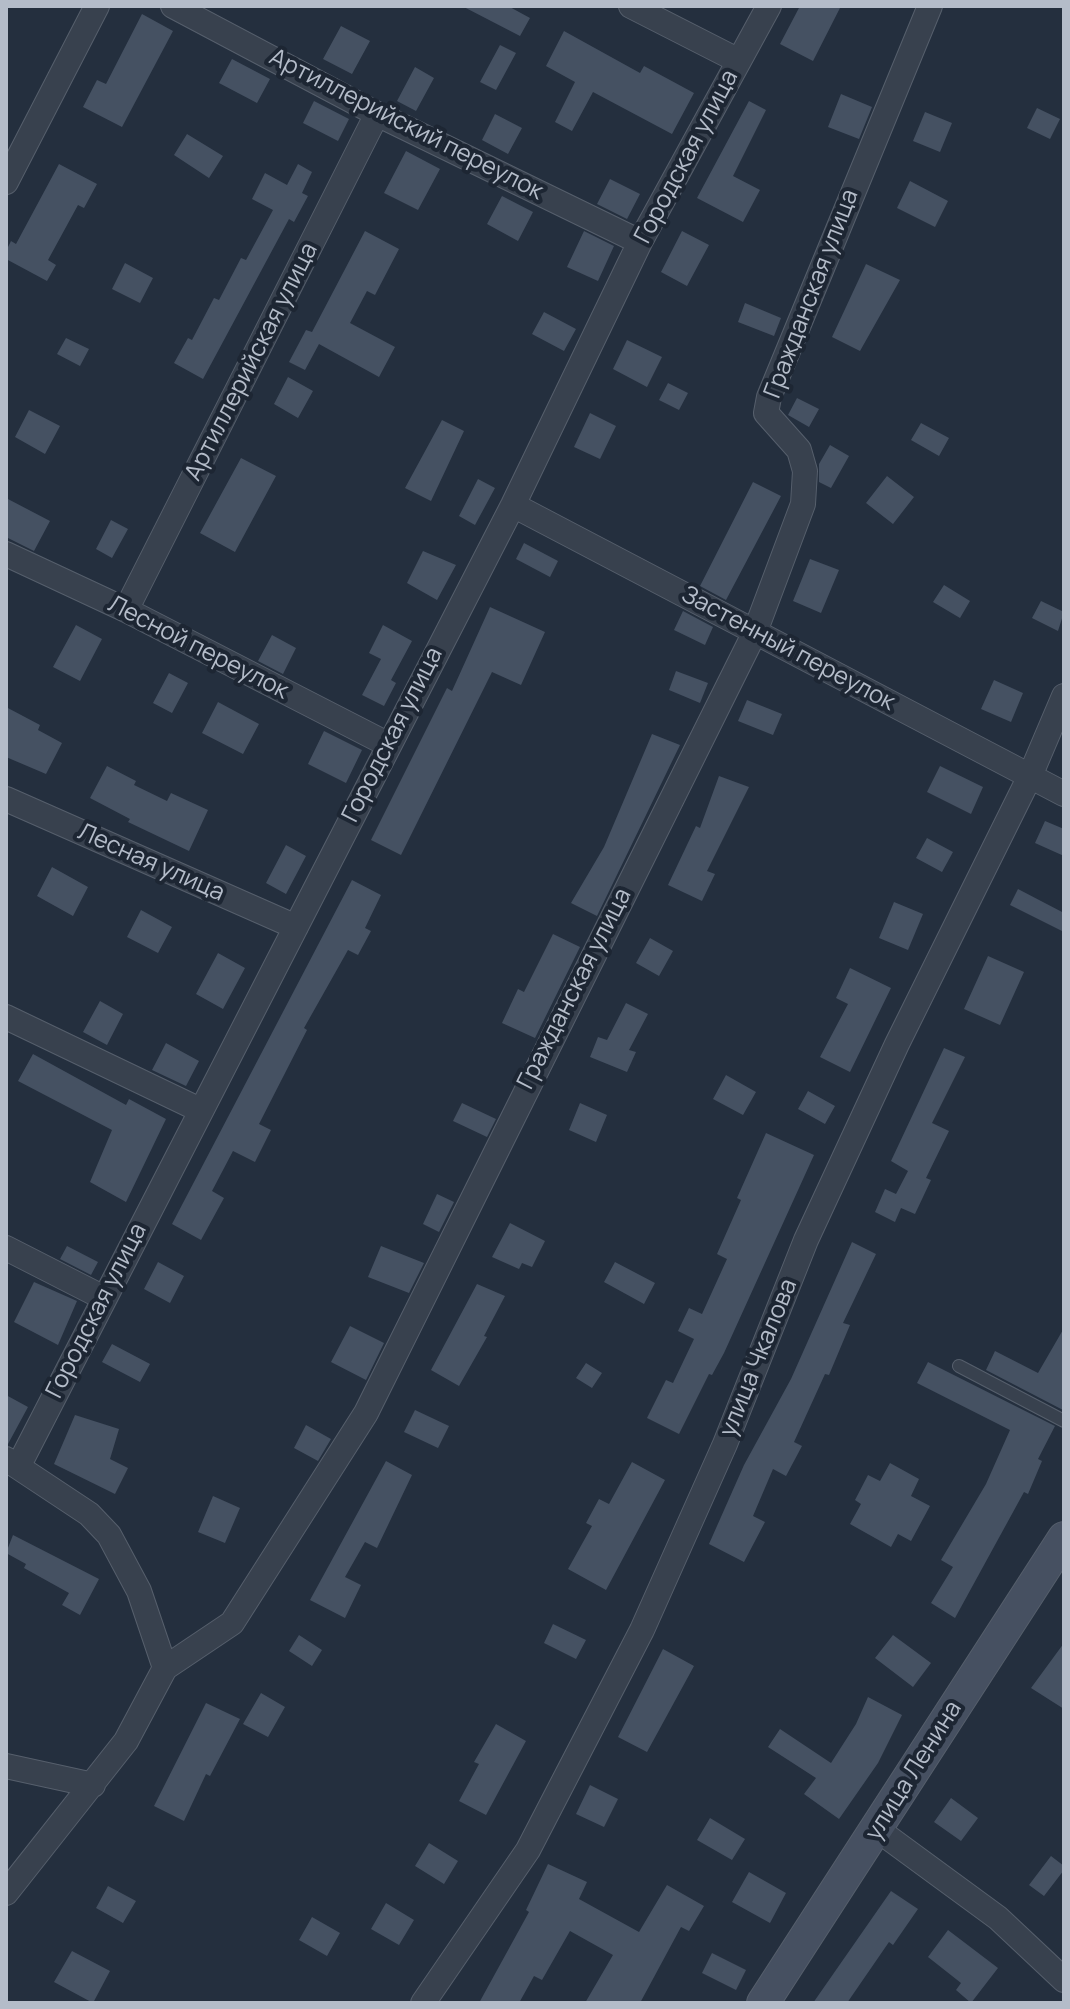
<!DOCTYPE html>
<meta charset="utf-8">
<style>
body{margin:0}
#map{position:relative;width:1070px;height:2009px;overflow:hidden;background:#242f3e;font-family:Manrope,sans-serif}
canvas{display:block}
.frame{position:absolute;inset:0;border:8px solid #b4bcc9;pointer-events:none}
</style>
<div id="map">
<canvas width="1070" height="2009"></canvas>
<div class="frame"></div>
</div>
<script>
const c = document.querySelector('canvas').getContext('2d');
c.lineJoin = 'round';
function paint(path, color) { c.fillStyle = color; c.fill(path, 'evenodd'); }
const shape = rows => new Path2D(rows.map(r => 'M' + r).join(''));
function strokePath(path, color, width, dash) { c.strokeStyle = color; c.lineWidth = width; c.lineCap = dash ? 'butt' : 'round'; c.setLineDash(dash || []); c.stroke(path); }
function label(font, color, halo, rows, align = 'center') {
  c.font = font + ' Manrope,sans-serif'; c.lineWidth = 8; c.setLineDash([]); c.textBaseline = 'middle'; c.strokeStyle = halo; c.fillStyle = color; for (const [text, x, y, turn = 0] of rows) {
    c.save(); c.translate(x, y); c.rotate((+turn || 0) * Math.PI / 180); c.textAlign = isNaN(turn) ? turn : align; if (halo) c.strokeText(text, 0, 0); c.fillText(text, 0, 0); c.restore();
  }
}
paint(shape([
 [462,6,508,6,530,18,520,36],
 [800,6,841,6,813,61,780,44],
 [142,14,173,31,122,127,83,107,97,80,106,84],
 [341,26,370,41,352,74,323,59],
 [564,31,640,73,644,66,694,93,672,134,593,92,572,131,555,122,575,82,546,66],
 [500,45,516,53,496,90,480,82],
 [232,59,270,79,257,103,219,83],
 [415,67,434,78,416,111,397,101],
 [841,94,872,107,859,139,828,127],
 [314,101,349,119,338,141,303,123],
 [749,101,766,110,733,176,760,190,743,222,697,198],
 [1037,108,1060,119,1050,139,1027,128],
 [925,112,952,123,940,152,913,141],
 [495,114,522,128,508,154,482,140],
 [187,134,223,156,209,178,174,155],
 [406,151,440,169,418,210,384,193],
 [59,164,97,184,84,208,78,205,48,260,56,265,47,281,6,259,6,251,11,241,16,244],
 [298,164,312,172,302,193,308,196,294,222,289,219,203,379,174,363,188,338,192,340,214,298,219,300,241,258,246,260,273,210,252,199,265,173,287,185],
 [610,179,640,194,627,219,597,204],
 [910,181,948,201,935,227,897,208],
 [502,196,533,212,518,241,487,224],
 [365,231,399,249,375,295,367,291,350,323,395,347,379,377,319,344,305,370,289,362,306,330,312,332],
 [584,231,614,246,598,281,567,267],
 [682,231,709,245,687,286,661,272],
 [125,263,153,278,140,303,112,289],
 [866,264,900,280,860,351,832,337],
 [745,303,781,318,774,336,738,322],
 [544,312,576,329,564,351,532,334],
 [66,338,89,349,80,366,57,354],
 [627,340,662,357,647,387,613,369],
 [288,377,313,391,298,418,274,404],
 [668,383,688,393,679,410,659,400],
 [797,398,819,409,809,427,788,415],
 [29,410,60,426,45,454,15,437],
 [590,413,616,426,600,459,574,447],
 [442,420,464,431,431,501,405,488],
 [921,423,949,438,939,456,911,440],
 [830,445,849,456,831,488,819,482,819,464],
 [241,458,276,476,235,552,200,533],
 [887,476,914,497,893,524,866,503],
 [478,479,495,488,475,525,459,516],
 [753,482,781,496,726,600,700,586],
 [6,498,50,521,34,551,6,537],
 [111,520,128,529,112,558,96,549],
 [524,543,558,561,550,577,516,559],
 [423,551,456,565,437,600,407,583],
 [810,559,839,570,821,613,793,601],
 [944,585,970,601,960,618,933,602],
 [1041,601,1064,612,1058,631,1032,618],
 [490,607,545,632,521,685,492,672,401,855,371,840,447,688,452,691],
 [683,611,713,627,705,645,674,630],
 [76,625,102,639,80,681,53,667],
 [383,625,412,641,391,680,396,683,384,706,362,695,381,659,369,653],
 [272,635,296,648,283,674,258,661],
 [676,671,708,683,700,703,669,690],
 [169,673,188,683,172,713,153,703],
 [994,680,1023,693,1011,722,981,709],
 [747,700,782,714,773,735,738,721],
 [218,702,259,724,243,754,202,733],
 [6,707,40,725,38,730,62,743,46,774,6,757],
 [324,731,362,750,346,783,308,764],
 [652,734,680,745,597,916,571,903,604,847],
 [107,766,136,781,134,785,167,801,171,793,208,810,189,851,128,822,130,819,90,798],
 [940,766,983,787,971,814,927,792],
 [719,776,749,787,707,871,715,874,702,901,668,885,696,826,700,828],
 [1045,821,1064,829,1064,856,1035,843],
 [927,838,953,852,942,872,916,858],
 [286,845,306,856,286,894,266,883],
 [52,867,88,887,73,916,37,896],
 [352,880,381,895,365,928,371,931,358,955,348,950,304,1028,307,1030,259,1124,271,1130,255,1162,233,1151,212,1191,224,1198,201,1240,172,1224],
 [1018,889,1064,913,1064,932,1010,905],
 [894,902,923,914,908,950,879,938],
 [141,910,172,927,158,953,127,937],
 [553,934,580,947,535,1038,502,1023,518,989,524,992],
 [650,938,673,951,659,976,636,963],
 [218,953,245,968,223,1009,196,994],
 [988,956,1024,972,1000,1025,964,1009],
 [850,968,891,988,850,1072,820,1057,848,1004,836,998],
 [100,1001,123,1014,107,1045,83,1032],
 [626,1003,648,1014,629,1050,636,1052,627,1072,590,1057,598,1037,607,1040],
 [166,1043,199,1061,186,1086,152,1070],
 [944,1048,965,1057,932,1123,949,1131,926,1178,931,1180,915,1214,901,1208,895,1222,875,1212,885,1189,896,1194,908,1171,891,1161],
 [33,1054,126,1105,129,1099,166,1119,126,1202,90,1182,112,1130,18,1081],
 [726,1075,756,1092,743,1115,713,1099],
 [808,1091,835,1106,825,1124,798,1109],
 [462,1103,496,1119,487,1137,453,1121],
 [580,1103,607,1115,596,1142,569,1130],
 [766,1133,814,1155,724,1353,712,1375,709,1374,679,1434,647,1418,666,1380,673,1383,694,1339,678,1331,689,1308,702,1314,727,1259,717,1254,741,1200,737,1198],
 [437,1194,454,1202,439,1232,423,1224],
 [510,1223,545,1241,532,1267,522,1263,519,1269,492,1257],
 [852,1242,876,1254,843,1323,850,1325,829,1375,825,1374,794,1442,802,1446,786,1476,773,1469,753,1516,765,1522,744,1562,709,1544,744,1465,791,1379],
 [67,1246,98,1262,91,1275,60,1259],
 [381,1246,424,1263,409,1293,368,1277],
 [158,1262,184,1276,170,1303,144,1289],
 [615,1262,655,1283,644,1304,604,1282],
 [34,1282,77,1301,58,1345,14,1322],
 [477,1284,505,1296,484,1336,487,1337,459,1386,431,1370],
 [350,1326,384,1343,366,1380,331,1362],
 [1064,1328,1063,1410,986,1370,995,1351,1038,1373],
 [112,1344,150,1364,140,1382,102,1362],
 [928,1362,1055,1426,1038,1459,1042,1461,1028,1494,1024,1492,955,1618,931,1603,953,1567,941,1560,986,1484,1010,1430,917,1383],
 [586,1363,602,1373,592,1388,576,1378],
 [6,1395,28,1407,8,1444,6,1444],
 [415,1410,449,1426,438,1448,404,1432],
 [75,1415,119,1429,110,1459,128,1468,115,1494,54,1464],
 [306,1425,331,1439,318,1461,294,1448],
 [386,1461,412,1475,377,1548,365,1542,345,1577,361,1585,345,1618,310,1600],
 [632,1462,665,1480,606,1590,568,1569,592,1526,586,1523,599,1499,609,1504],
 [890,1463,919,1479,911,1496,930,1506,911,1541,898,1534,891,1547,850,1524,861,1504,855,1500,868,1475,880,1481],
 [213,1496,240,1508,225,1543,198,1532],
 [13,1535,99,1579,80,1615,62,1605,69,1593,24,1568,26,1564,6,1553],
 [553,1624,586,1640,576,1659,544,1643],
 [299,1635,322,1650,312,1666,289,1651],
 [893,1635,931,1663,913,1687,875,1658],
 [1064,1643,1064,1709,1031,1688],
 [663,1649,694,1666,647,1752,618,1737],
 [261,1693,285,1707,268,1737,243,1724],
 [868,1697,902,1715,878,1763,839,1819,804,1794,816,1778,768,1747,780,1729,831,1763,856,1724],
 [206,1703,240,1719,210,1776,206,1774,184,1821,154,1806],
 [496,1724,526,1741,486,1815,459,1801,479,1764,474,1762],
 [590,1785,618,1799,604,1827,576,1814],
 [951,1798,978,1818,961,1841,934,1822],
 [710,1818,745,1839,732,1860,697,1840],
 [429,1843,458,1861,444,1884,415,1866],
 [1051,1856,1064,1866,1064,1870,1044,1896,1029,1885],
 [548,1864,587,1882,579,1899,639,1932,667,1885,704,1906,689,1931,681,1927,640,2003,585,2003,613,1955,570,1931,542,1980,534,1976,519,2003,479,2003,529,1912,526,1910],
 [749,1872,786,1893,770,1923,732,1902],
 [108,1886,136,1901,123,1923,96,1908],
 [891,1891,918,1909,893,1945,889,1942,847,2003,813,2003],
 [386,1903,414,1920,399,1945,371,1929],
 [312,1917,340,1933,327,1956,299,1940],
 [948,1930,998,1968,971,2003,956,1990,961,1983,928,1957],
 [72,1951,110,1971,93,2003,54,1982],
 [712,1953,746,1970,736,1990,702,1973]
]), '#455162');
const service = shape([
 [959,1366,1064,1421]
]);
const minor = shape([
 [173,6,377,114,640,242],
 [631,6,739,61],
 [6,182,97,6],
 [513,505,1064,794],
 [6,554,126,610,389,745],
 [126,610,377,114],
 [6,799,296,927],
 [6,1017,200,1110],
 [6,1248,104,1298],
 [6,1459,89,1514,109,1535,139,1591,165,1668],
 [19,1465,513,505,640,242,769,6],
 [6,1766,93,1785],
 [878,1830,998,1918,1064,1980],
 [6,1893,126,1741,165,1668,232,1623,366,1413,755,632,803,504,805,471,799,450,766,413,769,397,930,6],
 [423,2003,528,1850,642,1630,725,1444,806,1240,897,1044,1030,776,1064,696]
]);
const secondary = shape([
 [763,2003,1064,1538]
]);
strokePath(service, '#565f6c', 14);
strokePath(minor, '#565f6c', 26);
strokePath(secondary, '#565f6c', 34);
strokePath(service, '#38414e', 12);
strokePath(minor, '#38414e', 24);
strokePath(secondary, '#465061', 32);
label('24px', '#b4bcc9', '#1d2633', [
 ["Артиллерийский переулок",406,125,27],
 ["Городская улица",687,157,-62],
 ["Гражданская улица",812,294,-69],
 ["Артиллерийская улица",252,362,-63],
 ["Лесной переулок",198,648,27],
 ["Застенный переулок",788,649,28],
 ["Городская улица",393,735,-63],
 ["Лесная улица",151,863,24],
 ["Гражданская улица",575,989,-63],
 ["Городская улица",97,1311,-63],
 ["улица Чкалова",759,1358,-68],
 ["улица Ленина",914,1771,-58]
]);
</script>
